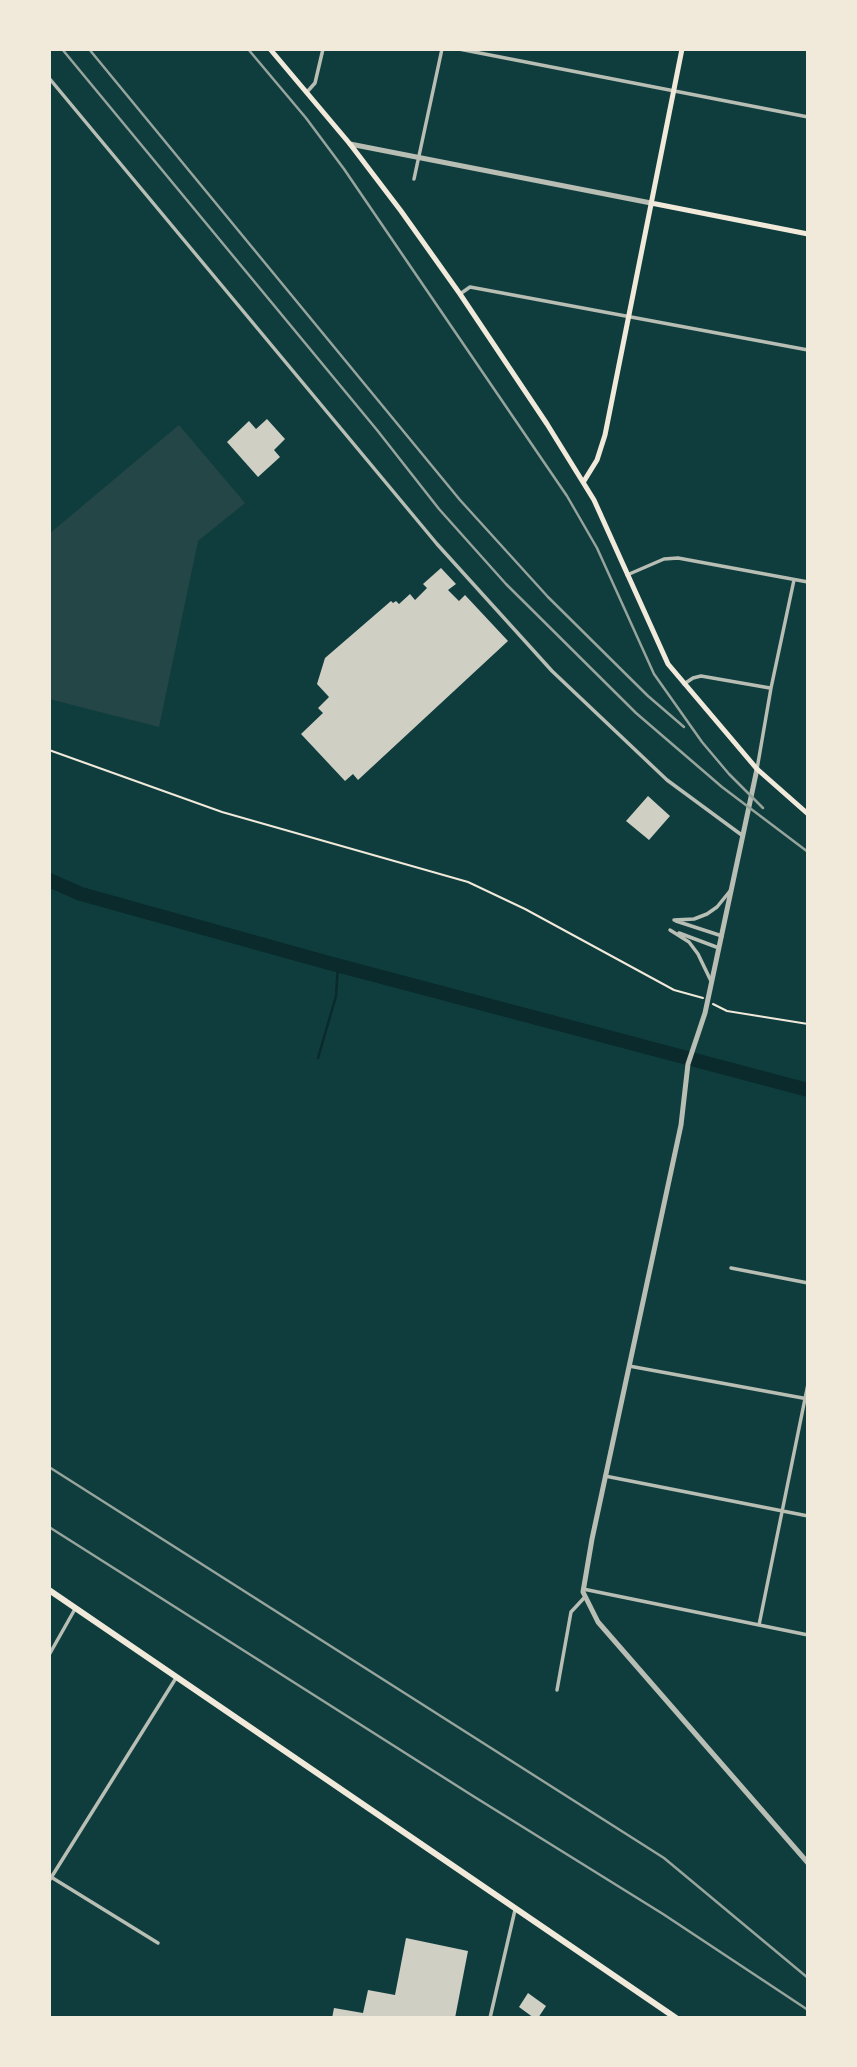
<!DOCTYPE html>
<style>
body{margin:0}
#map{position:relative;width:857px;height:2067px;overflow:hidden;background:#0f3d3e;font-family:"Roboto Serif",serif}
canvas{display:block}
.frame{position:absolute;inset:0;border:51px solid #f1e9da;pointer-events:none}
</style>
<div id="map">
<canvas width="857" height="2067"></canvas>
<div class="frame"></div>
</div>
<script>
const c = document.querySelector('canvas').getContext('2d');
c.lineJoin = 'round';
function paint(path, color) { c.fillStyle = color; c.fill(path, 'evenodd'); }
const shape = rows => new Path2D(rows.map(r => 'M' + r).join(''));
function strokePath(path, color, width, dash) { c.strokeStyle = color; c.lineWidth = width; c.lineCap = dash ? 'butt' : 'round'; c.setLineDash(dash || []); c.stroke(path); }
paint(shape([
 [179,425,245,503,198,541,159,727,49,699,49,534]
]), '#244646');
strokePath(shape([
 [318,1058,336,996,338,965]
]), '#0a2a2b', 2.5);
strokePath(shape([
 [49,880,81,894,329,963,808,1090]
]), '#0a2a2b', 14);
paint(shape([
 [267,419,285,439,274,450,280,457,258,477,227,442,249,421,256,429],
 [441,568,456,584,448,590,459,601,465,595,508,641,358,780,353,774,345,781,301,734,323,713,318,708,329,697,317,684,325,658,391,601,393,603,396,601,399,604,410,594,415,600,427,588,423,584],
 [648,796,670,816,649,840,626,821],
 [406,1938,468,1951,455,2018,332,2018,334,2008,363,2013,368,1990,395,1995],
 [528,1993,546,2006,538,2018,534,2018,519,2007]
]), '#cfcfc3');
strokePath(shape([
 [49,750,222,812,468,882,525,909,674,990,703,998],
 [713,1004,727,1011,808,1024]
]), '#f1e9da', 2);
strokePath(shape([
 [459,49,808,117],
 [49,78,437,544,552,671,667,780,743,836],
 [307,92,315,83,323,49],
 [414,179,442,49],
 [460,294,470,287,808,350],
 [627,575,664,559,678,558,808,582],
 [684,684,693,678,701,676,770,688],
 [757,769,771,688,794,580],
 [674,920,694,919,707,914,717,907,730,891],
 [676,921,722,936],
 [670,930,689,942,698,954,711,981],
 [679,933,719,948],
 [731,1268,808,1283],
 [629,1366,808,1399],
 [605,1476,808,1516],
 [583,1589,808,1635],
 [759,1625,808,1384],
 [49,1655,75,1609],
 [557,1690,571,1612,584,1598],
 [51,1877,158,1943],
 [49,1881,176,1678],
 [490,2018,515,1910]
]), '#b8beb3', 3.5);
strokePath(shape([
 [350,144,651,203],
 [757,769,705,1013,688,1064,681,1125,592,1539,583,1592,598,1622,808,1863]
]), '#b8beb3', 5);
strokePath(shape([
 [270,49,350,144,401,211,460,294,547,424,594,500,668,664,757,769,808,814],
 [651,203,808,234],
 [584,481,597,460,605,435,682,49]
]), '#f1e9da', 5);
strokePath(shape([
 [49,1590,676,2018]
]), '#f1e9da', 6);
strokePath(shape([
 [62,49,377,430,439,509,506,584,636,713,722,787,808,852],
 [89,49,460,500,548,597,648,696,684,727],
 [248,49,306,118,344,169,567,496,597,548,654,674,702,742,729,774,763,808],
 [49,1467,664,1858,808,1978],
 [49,1527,473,1796,663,1914,808,2010]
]), '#97a49c', 2.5);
</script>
